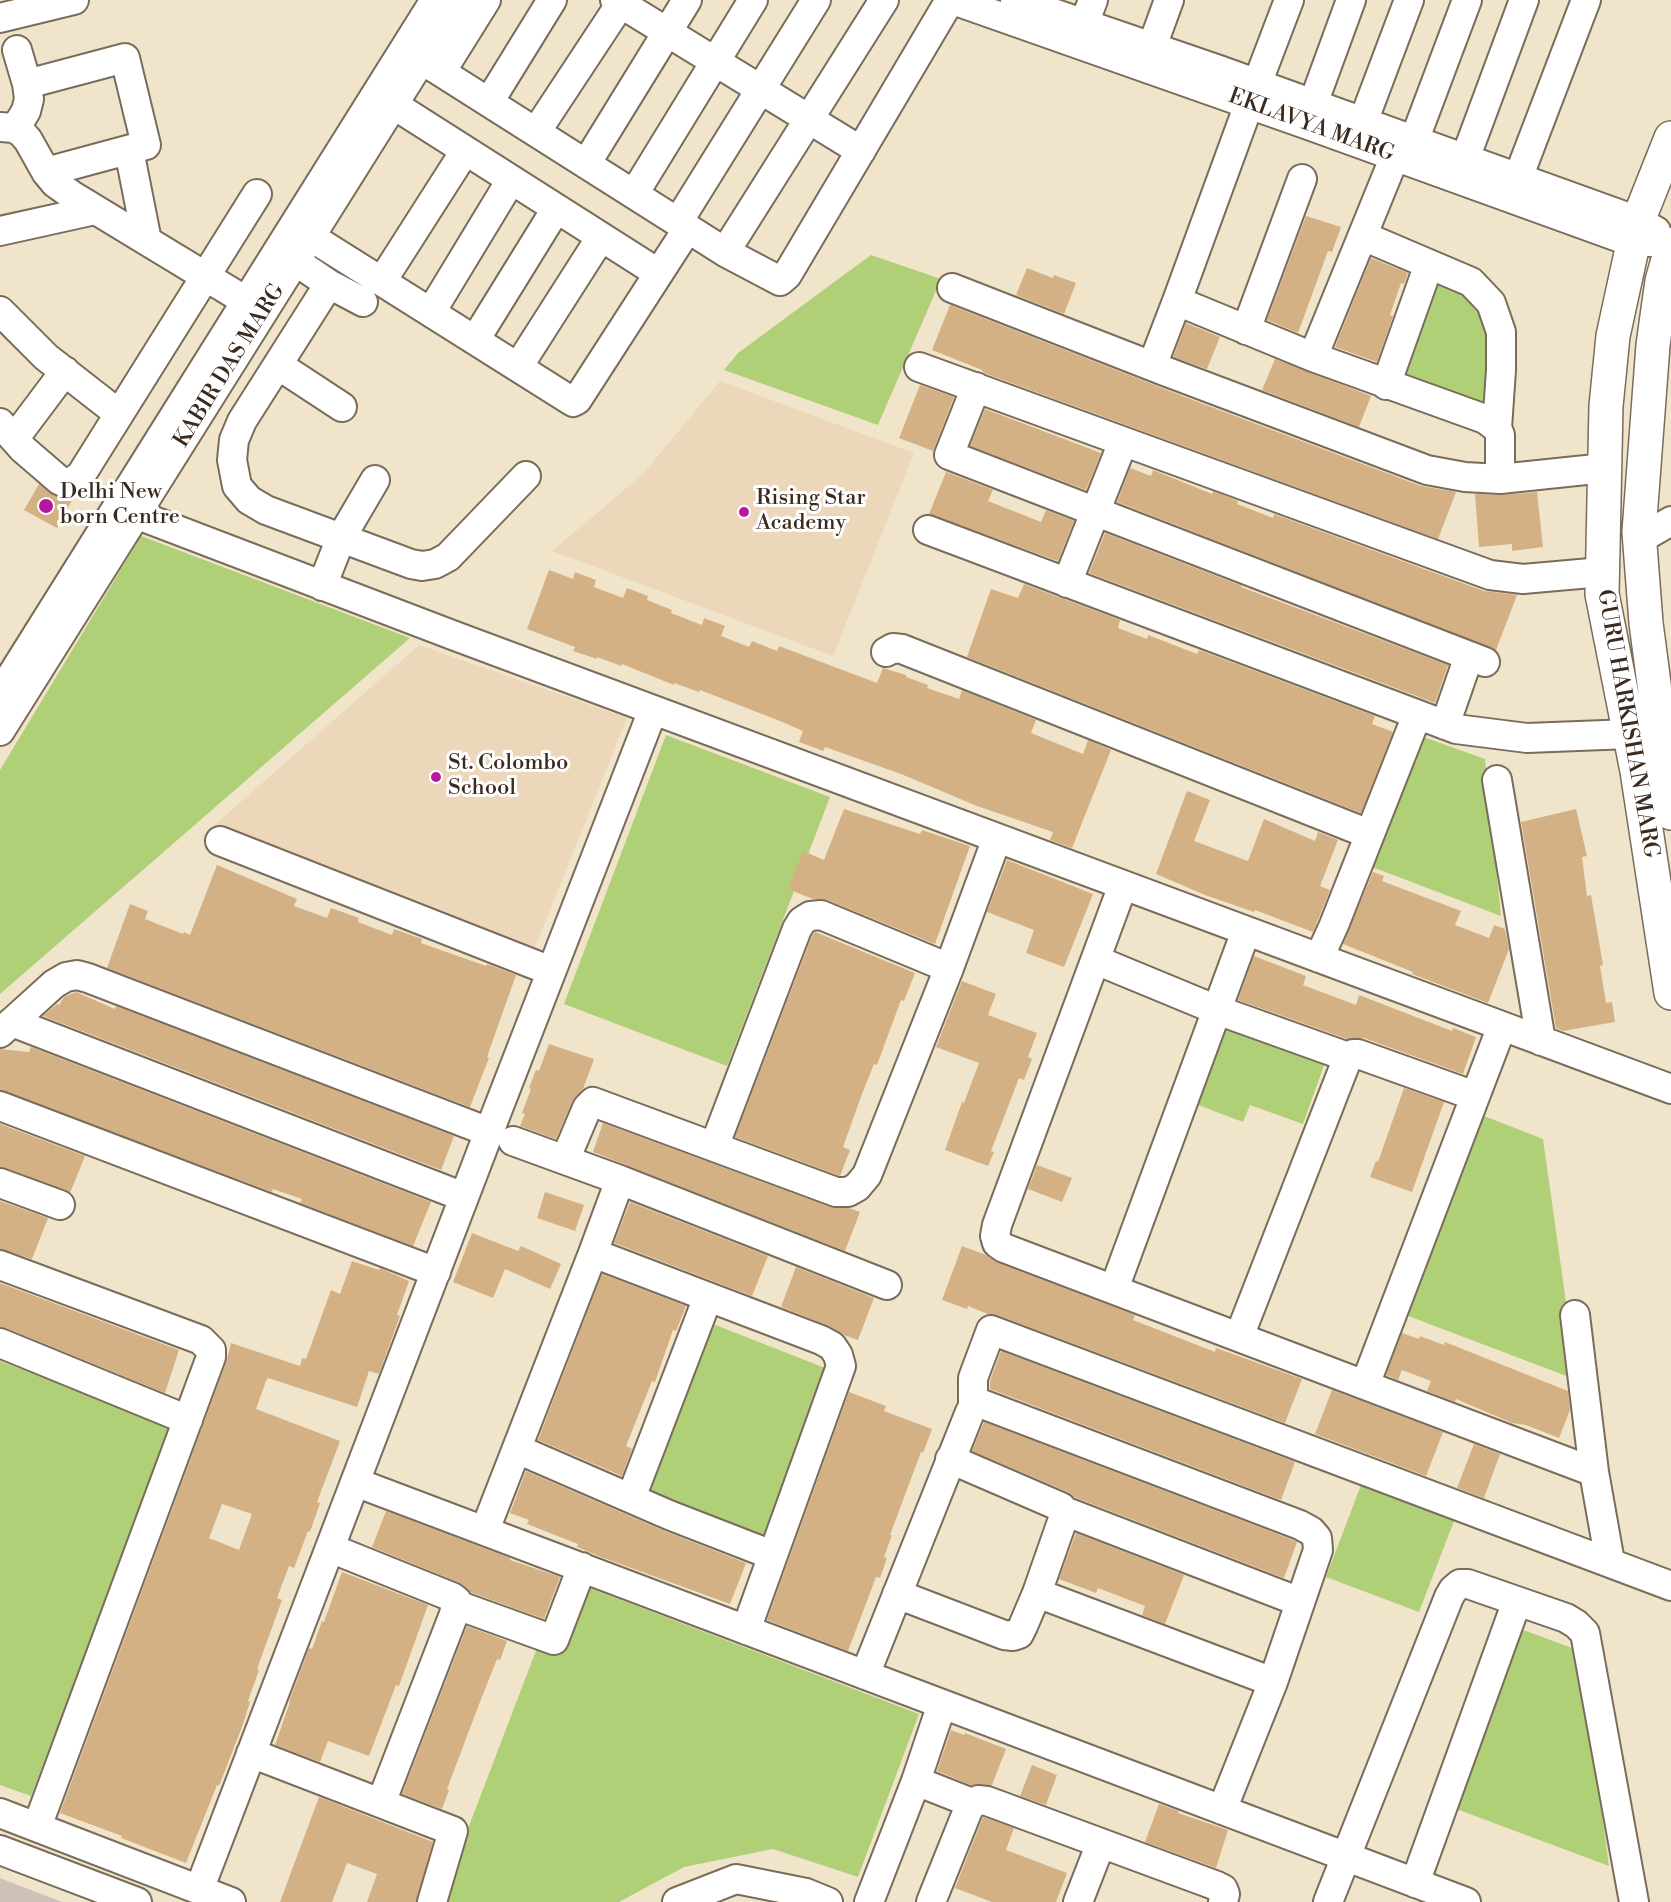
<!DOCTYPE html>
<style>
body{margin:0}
canvas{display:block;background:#f0e5ca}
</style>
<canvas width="1671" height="1902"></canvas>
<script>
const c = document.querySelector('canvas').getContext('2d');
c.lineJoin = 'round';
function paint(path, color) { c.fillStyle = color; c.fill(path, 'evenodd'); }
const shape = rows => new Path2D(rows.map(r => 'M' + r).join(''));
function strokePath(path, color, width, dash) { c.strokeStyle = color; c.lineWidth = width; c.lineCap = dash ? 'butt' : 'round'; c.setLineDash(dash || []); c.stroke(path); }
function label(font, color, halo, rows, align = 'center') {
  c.font = font + ' "Libre Bodoni",serif'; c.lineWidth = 6; c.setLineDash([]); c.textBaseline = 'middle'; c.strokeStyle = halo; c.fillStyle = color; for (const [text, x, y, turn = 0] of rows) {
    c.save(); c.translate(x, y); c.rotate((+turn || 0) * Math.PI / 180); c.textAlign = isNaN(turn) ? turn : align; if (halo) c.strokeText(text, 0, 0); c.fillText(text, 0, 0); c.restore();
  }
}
paint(shape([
 [720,381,914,453,833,656,552,551,643,474],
 [419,645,627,718,532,955,202,836]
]), '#edd7bb');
paint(shape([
 [0,1878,62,1902,0,1902]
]), '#ccc2b9');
paint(shape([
 [871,255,941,279,878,425,724,370,738,353],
 [1429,277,1470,291,1492,315,1487,413,1392,376],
 [141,536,410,638,0,994,0,770],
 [666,735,830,797,727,1066,564,1004],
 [1418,735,1485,759,1501,916,1372,867],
 [1230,1018,1328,1054,1303,1124,1250,1105,1243,1122,1198,1105],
 [1479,1114,1543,1139,1577,1380,1403,1314],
 [708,1322,830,1370,761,1546,639,1498],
 [0,1361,172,1427,31,1796,0,1785],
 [1361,1485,1454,1521,1419,1612,1326,1577],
 [579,1584,919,1714,858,1877,773,1849,684,1867,619,1902,440,1902,540,1640],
 [1518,1628,1580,1651,1609,1866,1451,1807]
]), '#b0d077');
paint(shape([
 [1306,216,1341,227,1332,252,1328,251,1298,333,1267,320],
 [1371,258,1408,273,1404,284,1401,283,1390,315,1393,316,1377,362,1335,347],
 [1027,268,1053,278,1054,275,1076,283,1064,314,1016,295],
 [950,305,1198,402,1421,486,1456,492,1438,539,984,373,982,370,932,350],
 [1186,323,1220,337,1207,369,1173,357],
 [1275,359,1371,396,1359,427,1262,390],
 [920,385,954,397,933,451,899,438],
 [985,409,1101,453,1086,490,970,446],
 [1130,468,1151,476,1153,470,1212,494,1213,491,1238,501,1237,504,1273,518,1274,514,1484,591,1517,595,1496,650,1117,502],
 [946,472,993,490,988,501,1041,522,1046,510,1074,521,1058,561,929,514],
 [39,484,58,498,72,500,57,528,24,510],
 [1537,492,1543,547,1512,551,1512,544,1479,547,1475,494,1502,495],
 [1105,533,1242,586,1241,587,1448,665,1435,703,1089,573],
 [549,570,573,579,575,572,596,580,594,587,623,598,627,588,648,596,647,600,672,610,671,613,702,625,704,618,725,626,721,636,749,647,752,641,777,651,779,646,877,683,883,668,906,675,906,677,928,685,927,688,959,699,962,690,1036,720,1031,733,1083,754,1088,740,1111,750,1072,848,1050,840,1053,832,977,806,901,774,825,747,823,751,799,742,803,731,780,721,700,690,699,692,674,683,674,685,622,664,621,666,597,657,597,659,573,651,575,647,527,629],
 [1024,584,1120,620,1118,628,1147,639,1148,635,1197,654,1199,650,1375,716,1372,724,1393,732,1361,813,967,657,991,589,1018,598],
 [1187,791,1210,800,1194,841,1248,861,1264,819,1315,841,1318,832,1338,840,1320,886,1330,890,1313,932,1255,910,1254,912,1205,895,1156,874],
 [844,809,920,834,922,830,970,846,935,944,827,900,813,899,788,889,803,851,824,860],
 [1576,809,1587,856,1582,857,1587,896,1591,895,1603,965,1600,966,1606,1003,1612,1002,1615,1022,1563,1031,1556,1028,1521,822],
 [1007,860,1093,894,1064,967,1026,953,1034,930,987,912],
 [217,865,297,899,294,906,327,918,331,908,359,918,358,922,392,935,394,929,422,939,421,943,486,966,487,964,516,975,487,1057,489,1058,470,1107,107,968,130,904,148,911,145,919,183,934,184,932,190,935],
 [1373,872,1384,876,1382,881,1461,911,1455,925,1489,938,1494,925,1505,929,1509,949,1488,1003,1412,974,1413,972,1343,944],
 [815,932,915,973,904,1001,901,1000,877,1065,874,1064,862,1094,843,1147,850,1150,840,1176,735,1137,812,936],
 [1254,956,1306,976,1303,985,1356,1005,1359,995,1452,1031,1453,1028,1476,1037,1463,1074,1364,1038,1347,1039,1238,1000],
 [962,981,996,994,988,1015,1037,1033,1028,1057,1032,1059,1024,1080,1019,1078,991,1151,994,1152,988,1166,945,1150,962,1102,964,1103,979,1063,936,1047],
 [76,992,115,1009,116,1006,454,1136,441,1170,43,1016,57,1004,59,1005,64,997],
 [549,1044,594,1059,583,1089,572,1102,556,1139,520,1126,525,1114,522,1113,531,1089,529,1088,536,1070,539,1071],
 [31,1047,431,1202,413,1246,300,1203,302,1199,273,1189,272,1192,0,1090,0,1049,29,1052],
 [1404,1088,1444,1102,1412,1192,1370,1177,1376,1161,1378,1162],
 [603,1123,830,1207,849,1208,860,1212,845,1251,593,1152],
 [0,1124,85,1156,70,1193,0,1167],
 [1037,1165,1072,1178,1062,1202,1028,1189],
 [545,1192,584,1205,575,1231,537,1218],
 [0,1201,48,1218,32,1259,0,1249],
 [630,1202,768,1256,752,1296,614,1243],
 [472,1233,518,1251,521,1246,561,1264,550,1289,505,1269,493,1298,453,1282],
 [962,1246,986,1255,998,1263,1135,1315,1133,1320,1215,1352,1216,1348,1302,1379,1285,1423,997,1315,988,1314,968,1306,967,1309,942,1300],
 [352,1261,379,1270,380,1268,409,1281,397,1315,400,1316,379,1374,369,1371,357,1407,268,1378,266,1381,256,1409,340,1441,317,1502,320,1503,310,1532,308,1531,294,1568,289,1566,277,1598,282,1600,257,1669,259,1670,248,1701,250,1702,242,1727,219,1786,217,1785,186,1863,121,1838,122,1836,60,1813,226,1363,231,1343,300,1366,302,1358,306,1359,331,1290,340,1294],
 [222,1504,252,1514,239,1550,209,1538],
 [796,1267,874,1298,858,1340,844,1335,827,1325,781,1307],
 [602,1274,686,1306,676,1331,673,1330,655,1382,652,1381,626,1446,632,1449,622,1476,538,1440],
 [0,1283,179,1350,165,1393,6,1328,0,1327],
 [1402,1333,1419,1339,1420,1336,1444,1345,1445,1342,1568,1391,1570,1410,1559,1438,1526,1425,1512,1423,1456,1399,1455,1402,1427,1391,1431,1381,1402,1370,1398,1380,1386,1375],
 [1001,1351,1295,1462,1281,1500,990,1389,990,1381],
 [1332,1390,1443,1432,1426,1476,1315,1434],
 [849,1392,886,1406,884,1411,932,1429,923,1453,921,1452,890,1535,892,1535,884,1557,887,1558,880,1578,876,1577,848,1651,767,1620],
 [984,1422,1293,1540,1297,1542,1284,1578,1074,1497,1068,1492,972,1451],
 [1474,1444,1500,1454,1484,1498,1457,1488],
 [526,1471,662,1530,746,1563,730,1604,601,1557,577,1547,578,1544,527,1524,529,1520,510,1513],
 [386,1511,510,1558,510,1560,560,1577,544,1619,470,1592,458,1582,372,1547],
 [1076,1533,1184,1575,1165,1624,1142,1615,1145,1606,1098,1588,1096,1593,1059,1579],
 [342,1572,428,1605,399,1686,396,1685,369,1756,328,1741,320,1762,275,1745,290,1702,289,1702,309,1648,312,1649,322,1621,324,1622],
 [467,1626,507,1641,500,1660,497,1659,478,1707,447,1789,449,1790,442,1809,402,1794],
 [951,1730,964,1735,965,1733,1006,1749,992,1785,971,1785,937,1771],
 [1032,1765,1057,1775,1046,1805,1020,1796],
 [319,1797,433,1842,416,1902,367,1902,377,1874,347,1863,332,1902,280,1902],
 [1159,1804,1179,1811,1178,1813,1228,1830,1216,1868,1145,1842],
 [983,1817,1014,1828,1006,1850,1067,1873,1056,1902,992,1902,955,1888]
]), '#d4b185');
const minor = shape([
 [615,0,861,151],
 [953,0,1311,126,1632,242,1671,242],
 [1015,0,1219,70,1638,221,1656,231],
 [0,18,74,0],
 [1084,24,1093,0],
 [422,60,725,252,780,281,787,275,950,0],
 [1145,66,1169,0],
 [441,72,486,0],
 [27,84,125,58,146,145,46,172],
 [1257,84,1289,0],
 [489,102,552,0],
 [1249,104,1177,301,1313,357,1485,419,1497,428,1500,435,1500,479],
 [1313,104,1351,0],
 [394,105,658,273],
 [1363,122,1409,0],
 [0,127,13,128,21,132,28,140,46,172,55,183,73,196,246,301],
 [13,128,20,121,26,111,29,99,27,84,17,50],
 [536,132,623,0],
 [1414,141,1467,0],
 [129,150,147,241],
 [1465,159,1524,0],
 [586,164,687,0],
 [1518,178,1586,0],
 [634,194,753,0],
 [678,222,816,0],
 [0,231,95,210],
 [1363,236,1471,282,1491,303,1501,332,1501,370,1497,428],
 [311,237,573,402,577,400,688,228],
 [725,252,884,0],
 [295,261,329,284,242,421,234,440,232,460,237,486,249,500,266,510,411,564,422,566,435,564,448,557,526,476],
 [382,281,465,151],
 [329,284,363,302],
 [952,288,1162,370,1427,470,1465,477,1500,479,1605,468],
 [0,311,46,357,119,414],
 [431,312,511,180],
 [1246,330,1302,179],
 [475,340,556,209],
 [1313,357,1395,156],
 [278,365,342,407],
 [1152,366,1177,301],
 [518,367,601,237],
 [919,367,1490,575,1523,579,1602,572],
 [1386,385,1429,264],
 [976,387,949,455,1485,662],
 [0,423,23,449,59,480,65,483,73,481,81,475,257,194],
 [14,439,65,371],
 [117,507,455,636,1671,1089],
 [928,530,1456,729,1527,738,1630,734],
 [1640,539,1671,521],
 [1067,583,1123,442],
 [322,586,341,538,375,480],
 [886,652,893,648,902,649,1369,834],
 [0,694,435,0],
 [1445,725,1469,656],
 [0,731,459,0],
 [1497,780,1541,1041],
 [220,841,551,971],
 [1123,885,997,1225,995,1236,997,1243,1004,1248,1594,1472],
 [1319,958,1334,925,1417,715],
 [1096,960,1217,1010,1348,1057],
 [12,1022,464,1197],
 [0,1033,54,984,66,977,77,975,88,978,489,1132],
 [0,1106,436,1272],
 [513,1141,620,1180,887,1285],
 [714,1147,797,929,802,921,810,916,821,915,949,968],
 [565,1160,587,1108,593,1102,836,1192,848,1192,857,1187,867,1175,949,968,997,838],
 [0,1183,60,1205],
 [593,1253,620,1180],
 [0,1265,201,1340,211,1350,211,1357,37,1827],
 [1114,1289,1246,931],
 [1575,1315,1594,1472,1610,1562],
 [1239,1337,1348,1057,1353,1054,1358,1054,1475,1096],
 [0,1343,188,1420],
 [1365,1385,1502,1026],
 [973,1407,973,1378,991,1330,1671,1586],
 [517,1449,669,1515,772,1555],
 [355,1482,1466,1902],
 [631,1498,708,1297],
 [1064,1511,1300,1602],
 [485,1530,593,1253,821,1340,832,1346,838,1355,841,1366,746,1630],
 [330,1548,452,1597,457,1601,454,1614,381,1803],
 [1037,1593,1273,1682],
 [897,1594,1004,1635,1013,1636,1019,1634,1023,1626,1037,1593,1064,1516,1061,1507,950,1459],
 [457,1605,554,1640,582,1567],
 [865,1675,970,1412,973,1407,982,1404,1300,1525,1311,1531,1317,1538,1318,1550,1273,1682,1222,1810],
 [251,1753,453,1831,432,1902],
 [916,1781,972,1803],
 [0,1813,231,1902],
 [0,1850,137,1902],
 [1415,1883,1517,1601],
 [199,1890,489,1132,653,710],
 [677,1902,736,1879,806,1893,828,1902],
 [869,1902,916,1781,942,1704],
 [931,1902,968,1810,972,1803,978,1800,987,1801,1217,1886,1223,1889,1225,1894,1223,1902],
 [1078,1902,1101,1843],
 [1328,1902,1449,1597,1453,1590,1460,1584,1468,1584,1566,1618,1576,1624,1585,1633,1634,1902]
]);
const major = shape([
 [1671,138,1638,221,1613,336,1606,406,1602,594,1637,771,1671,993],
 [1671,249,1662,281,1653,345,1639,532,1646,623,1671,813]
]);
strokePath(minor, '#7a6b5a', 32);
strokePath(major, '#7a6b5a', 36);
strokePath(minor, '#fff', 28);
strokePath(major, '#fff', 33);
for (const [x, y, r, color] of [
 [46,506,8,"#b5179e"],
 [744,512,6,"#b5179e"],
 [436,777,6,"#b5179e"]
]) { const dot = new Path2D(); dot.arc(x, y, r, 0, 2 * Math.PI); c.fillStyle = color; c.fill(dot); strokePath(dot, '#fff', 2); }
label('22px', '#3b2a1e', '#fff', [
 ["EKLAVYA MARG",1311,126,20],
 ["KABIR DAS MARG",230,366,-58],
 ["GURU HARKISHAN MARG",1627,724,80]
]);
label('22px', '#3b2a1e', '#fff', [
 ["Delhi New",60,493],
 ["born Centre",60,518],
 ["Rising Star",756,499],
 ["Academy",756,524],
 ["St. Colombo",448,764],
 ["School",448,789]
], 'left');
</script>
